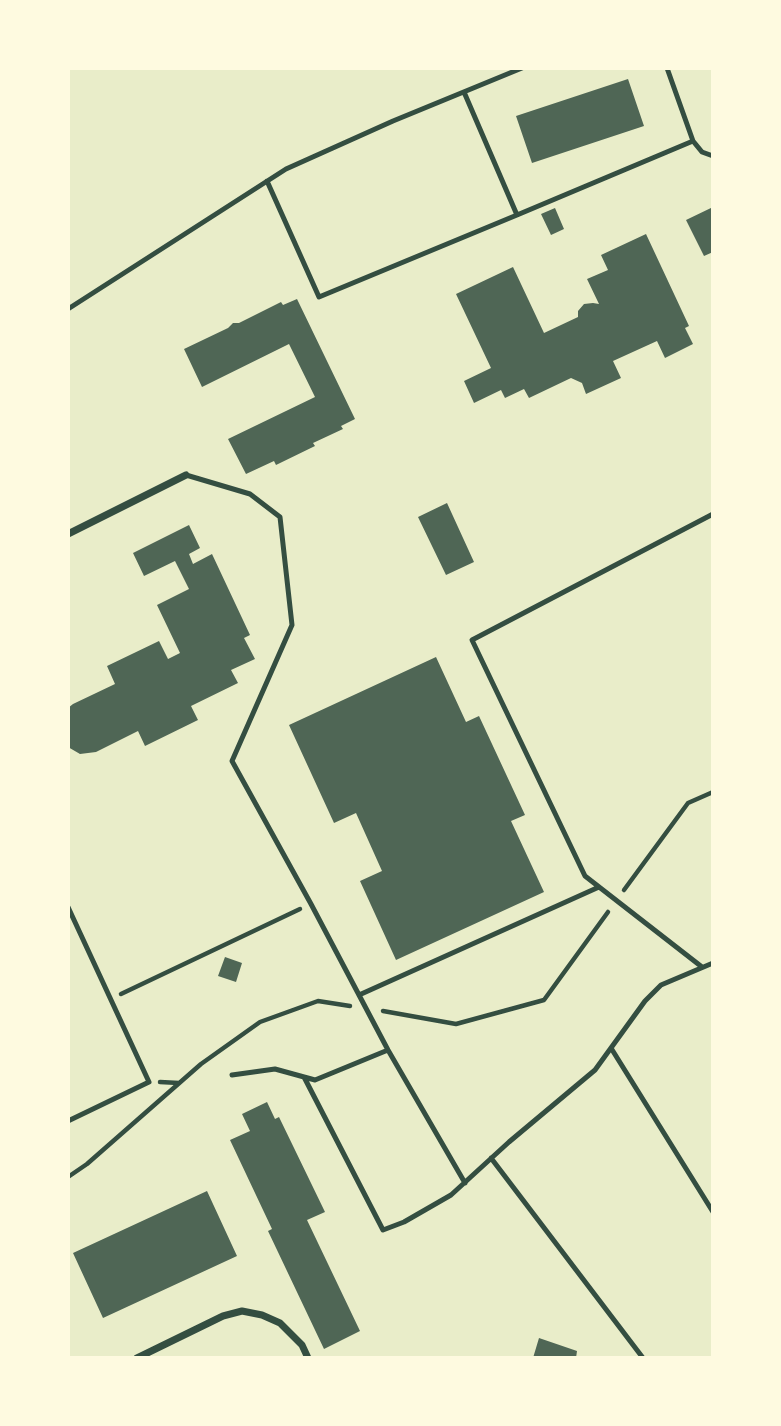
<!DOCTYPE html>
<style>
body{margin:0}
#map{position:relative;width:781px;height:1426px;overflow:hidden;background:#e9edc9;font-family:Montserrat,sans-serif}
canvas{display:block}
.frame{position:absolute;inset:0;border:70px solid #fefae0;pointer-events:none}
</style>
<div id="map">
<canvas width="781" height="1426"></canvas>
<div class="frame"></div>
</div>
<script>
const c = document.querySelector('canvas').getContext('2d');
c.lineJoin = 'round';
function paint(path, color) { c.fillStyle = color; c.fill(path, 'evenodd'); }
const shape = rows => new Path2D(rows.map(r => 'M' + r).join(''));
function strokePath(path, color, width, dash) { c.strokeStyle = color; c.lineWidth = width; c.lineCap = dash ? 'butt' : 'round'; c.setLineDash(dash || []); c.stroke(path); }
paint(shape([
 [628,79,644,126,532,163,516,116],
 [713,207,713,252,704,256,686,220],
 [555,208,564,229,551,235,541,214],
 [646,234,689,326,685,328,693,344,665,358,657,341,613,361,621,378,586,394,582,383,571,378,529,398,524,389,505,398,501,390,474,403,464,381,491,368,456,294,513,267,544,333,578,317,578,311,584,304,593,303,599,304,587,279,608,270,601,255],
 [297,299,355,419,341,426,343,429,313,443,315,446,276,465,274,461,246,474,228,439,315,397,289,344,202,387,184,349,228,328,233,323,239,323,281,302,283,305],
 [447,503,474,562,446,575,418,517],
 [189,525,200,548,189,554,193,564,212,554,250,635,244,638,255,659,231,670,238,683,191,706,198,720,145,746,138,731,96,752,80,754,68,747,68,708,73,704,115,684,107,666,159,641,168,659,180,653,157,605,189,589,175,561,144,576,133,553],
 [436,657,466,722,479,716,525,815,511,821,544,892,396,960,360,881,382,871,356,813,334,823,289,725],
 [225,957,242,963,236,982,218,976],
 [267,1102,275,1119,279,1117,325,1212,307,1220,360,1331,324,1349,268,1231,272,1229,230,1140,250,1131,242,1114],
 [207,1191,237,1256,103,1318,73,1253],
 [539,1338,577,1351,576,1358,533,1358]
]), '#4f6655');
strokePath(shape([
 [624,890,688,803,713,792],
 [121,994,300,909],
 [383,1011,456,1024,544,1000,608,912],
 [160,1082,179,1083],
 [68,1177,87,1164,201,1064,260,1022,318,1001,350,1006]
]), '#344e41', 4.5);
strokePath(shape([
 [693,141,702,152,713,156],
 [267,181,319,297,517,215,464,92],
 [517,215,693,141,667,68],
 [68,309,286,169,393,121,522,68],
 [186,475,250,494,280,517,292,625,232,761,311,904,388,1050,465,1183],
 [68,907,149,1082,68,1121],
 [702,967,585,876,472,640,713,514],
 [359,995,599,887],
 [611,1048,713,1212],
 [232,1075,275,1069,315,1080,388,1050],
 [304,1077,383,1230,404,1222,451,1195,509,1142,595,1070,645,1001,661,985,713,963],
 [491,1158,643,1358]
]), '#344e41', 5);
strokePath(shape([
 [68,534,186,475],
 [137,1358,223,1316,242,1311,262,1315,280,1323,302,1345,308,1358]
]), '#344e41', 7);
</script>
